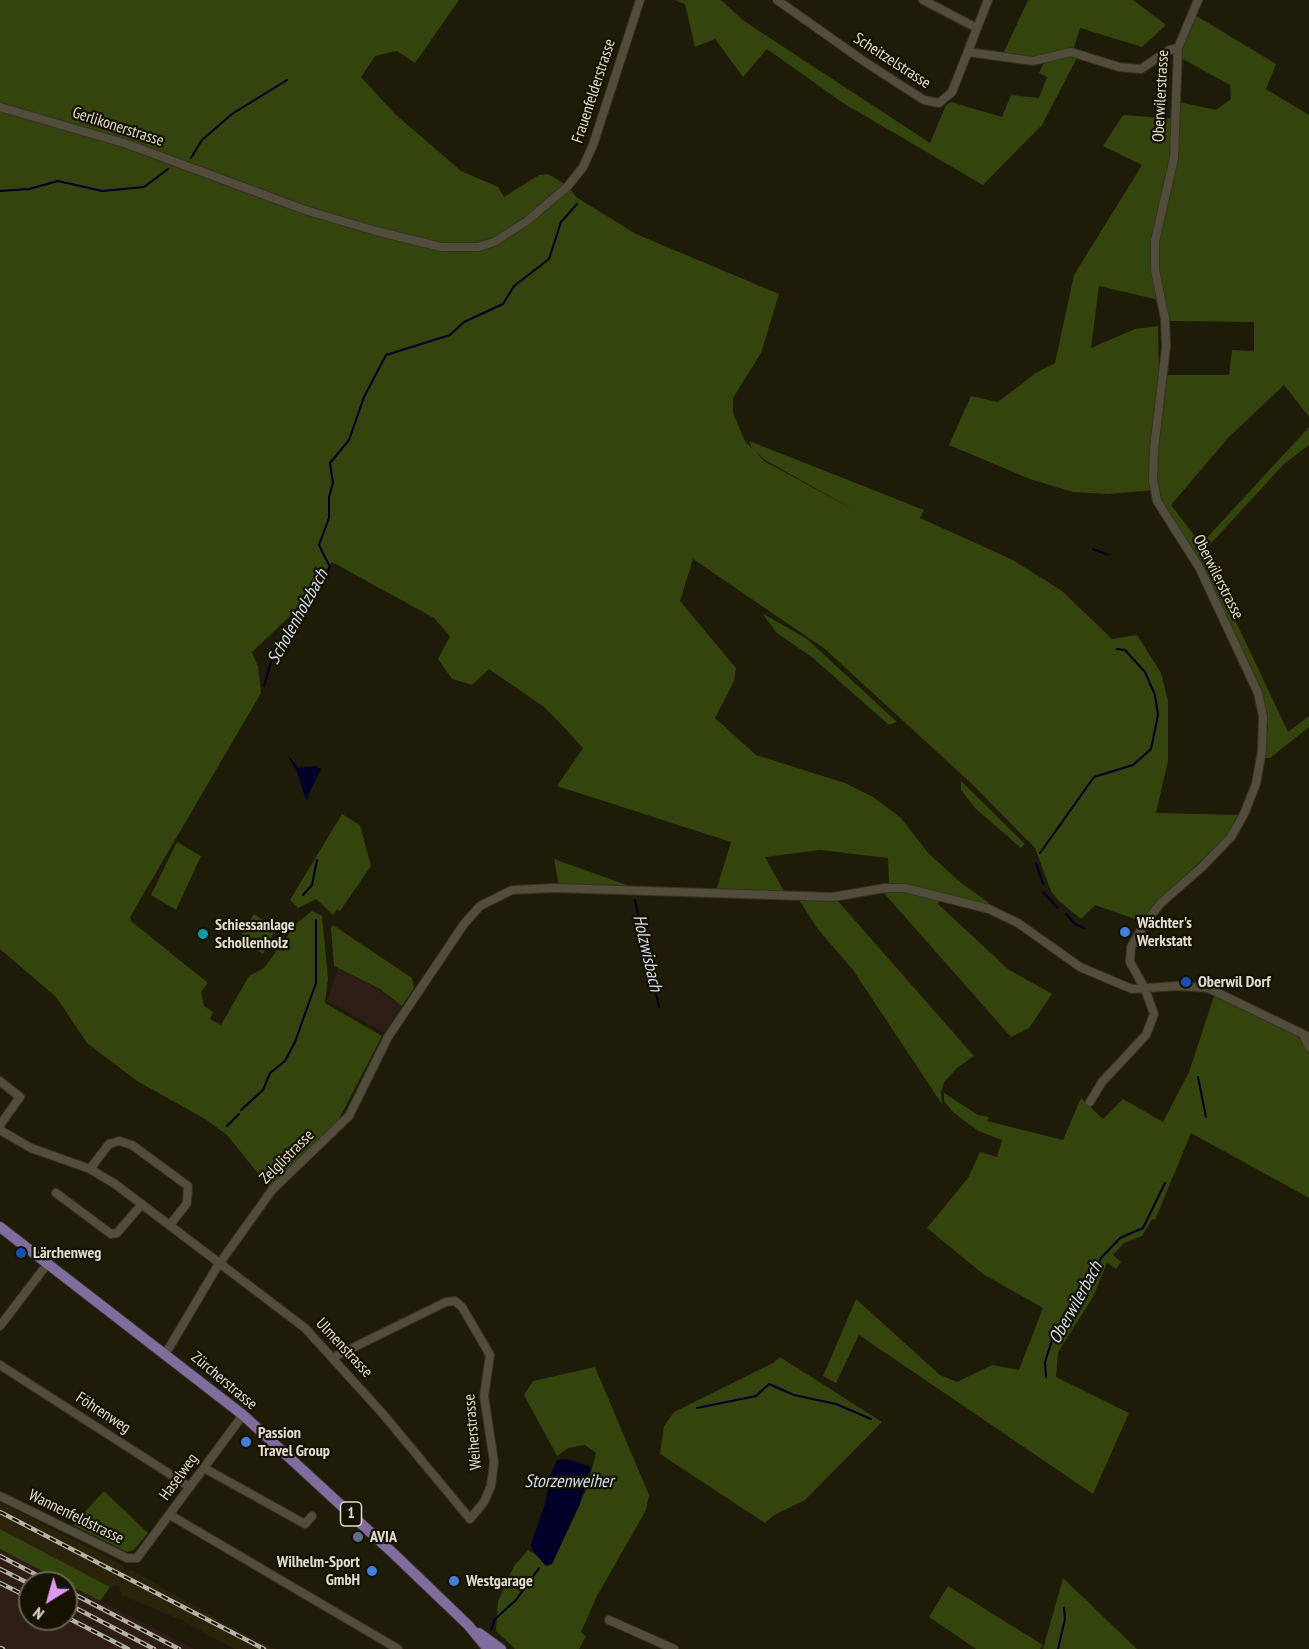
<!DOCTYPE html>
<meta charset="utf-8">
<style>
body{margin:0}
#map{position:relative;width:1309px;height:1649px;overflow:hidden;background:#1f1b09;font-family:"PT Sans Narrow",sans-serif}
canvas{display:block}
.north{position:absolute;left:18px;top:1571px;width:60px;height:60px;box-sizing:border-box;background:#161202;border:2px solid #676355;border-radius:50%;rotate:217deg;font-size:16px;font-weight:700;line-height:24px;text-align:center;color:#e0ddd2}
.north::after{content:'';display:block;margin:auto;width:21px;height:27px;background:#dc99f4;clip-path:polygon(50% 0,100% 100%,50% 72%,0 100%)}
</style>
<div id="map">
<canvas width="1309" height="1649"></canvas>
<div class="north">N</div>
</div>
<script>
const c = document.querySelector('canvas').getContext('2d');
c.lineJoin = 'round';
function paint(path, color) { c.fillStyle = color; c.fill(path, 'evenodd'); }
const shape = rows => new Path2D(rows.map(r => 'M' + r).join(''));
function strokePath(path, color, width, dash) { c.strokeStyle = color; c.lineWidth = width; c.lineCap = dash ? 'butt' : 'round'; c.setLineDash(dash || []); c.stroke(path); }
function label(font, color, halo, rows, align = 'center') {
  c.font = font + ' "PT Sans Narrow",sans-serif'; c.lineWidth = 4.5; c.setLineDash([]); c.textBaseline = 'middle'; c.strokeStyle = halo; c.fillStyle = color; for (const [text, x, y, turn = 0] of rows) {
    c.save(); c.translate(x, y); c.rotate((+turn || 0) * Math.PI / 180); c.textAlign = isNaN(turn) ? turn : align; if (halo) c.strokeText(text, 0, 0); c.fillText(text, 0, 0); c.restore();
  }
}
paint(shape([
 [338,969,379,990,402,1006,384,1033,327,1001],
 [0,1549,66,1583,30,1583,30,1619,66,1619,66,1583,194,1649,0,1649]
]), '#2e1d17');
paint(shape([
 [0,1502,123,1565,126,1572,132,1570,238,1631,276,1649,234,1649,181,1620,121,1595,119,1585,110,1587,0,1529]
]), '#2a230a');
paint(shape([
 [0,0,459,0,415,63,397,51,375,56,361,77,395,114,461,171,498,187,504,197,539,175,548,174,568,186,576,197,636,234,779,294,761,353,733,398,733,413,745,441,752,449,749,441,924,510,920,518,1013,560,1062,591,1112,639,1137,635,1161,673,1168,701,1168,761,1156,813,1240,815,1228,836,1159,900,1141,921,1095,905,1081,919,1059,901,1051,891,1035,848,973,785,825,649,693,559,680,601,736,668,734,681,715,718,756,755,845,783,873,797,901,818,928,853,960,882,989,903,987,906,889,885,888,858,820,850,765,857,785,893,716,891,731,842,557,786,583,748,561,724,544,707,489,669,472,685,452,679,438,659,450,636,434,618,332,562,288,618,252,652,258,667,261,693,130,917,131,921,208,983,201,992,204,1006,213,1012,210,1019,221,1025,249,976,264,968,297,923,312,911,322,916,328,979,325,1003,382,1036,337,1123,269,1187,227,1135,205,1119,137,1081,87,1043,56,997,0,949],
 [756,452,765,460,856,511,764,461],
 [674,0,721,0,744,21,930,143,946,105,951,102,1002,117,1011,95,1039,98,1047,77,1039,73,1046,58,1028,59,1003,54,1028,0,1133,0,1166,25,1142,47,1080,28,1073,50,1078,56,1042,125,983,185,843,103,767,49,743,77,715,39,695,47,685,4],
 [1195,15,1276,64,1266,89,1309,115,1309,417,1284,385,1228,438,1171,505,1201,544,1309,427,1309,445,1284,464,1203,552,1288,732,1309,716,1309,727,1270,758,1264,758,1268,726,1261,691,1155,490,1109,494,1073,492,1030,479,949,445,971,396,998,402,1036,373,1055,363,1074,275,1142,165,1103,146,1123,115,1178,119,1179,102,1216,110,1231,99,1230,85,1181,58,1184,36],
 [1099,286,1163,301,1170,321,1254,322,1254,351,1232,350,1229,375,1159,375,1158,326,1135,329,1091,348],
 [762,613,807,639,897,722,889,725,813,658,777,633],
 [961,781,1025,844,1021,848,975,808,961,790],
 [342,814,360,825,371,866,340,911,337,909,333,915,316,899,298,908,290,900],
 [177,842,201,856,176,910,151,895],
 [554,859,638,889,559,886],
 [905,891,940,900,938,904,1008,969,1052,994,1029,1028,1011,1037,883,892],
 [799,900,837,900,974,1056,957,1068,944,1082,941,1092,942,1104,853,970,817,928],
 [254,914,276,928,263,954,239,939],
 [333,925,412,978,414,988,402,1006,380,989,334,966,331,928],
 [1215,993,1302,1037,1309,1053,1309,1198,1191,1133,1155,1220,1152,1219,1142,1236,1124,1243,1113,1255,1121,1262,1116,1269,1107,1263,1093,1297,1058,1352,1056,1377,1129,1413,1093,1494,859,1335,836,1383,823,1376,856,1299,940,1375,957,1382,992,1365,1019,1370,1043,1308,983,1274,927,1228,968,1178,980,1152,997,1157,1002,1140,978,1131,953,1112,944,1101,944,1093,978,1115,989,1117,987,1121,1063,1140,1081,1098,1103,1119,1123,1099,1163,1122,1189,1072],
 [780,1357,882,1422,805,1500,774,1515,765,1523,660,1454,664,1426,674,1412,773,1363],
 [595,1367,649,1495,646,1510,597,1596,581,1632,586,1636,579,1649,515,1649,496,1631,498,1601,514,1566,528,1550,549,1563,555,1556,587,1488,596,1453,585,1445,568,1448,557,1456,524,1395,533,1381],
 [104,1491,148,1533,134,1550,127,1552,73,1525],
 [0,1529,110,1587,100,1601,0,1549],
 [1063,1578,1137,1649,1043,1649],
 [948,1586,1043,1645,1040,1649,976,1649,929,1617]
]), '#33440d');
paint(shape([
 [287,755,299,768,315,766,321,769,308,795,308,800,305,797,297,771],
 [567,1459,591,1467,579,1506,552,1564,546,1566,532,1550,531,1544,545,1504,550,1476,557,1460]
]), '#000028');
strokePath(shape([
 [191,158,202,140,232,114,287,80],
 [0,191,29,189,58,181,102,191,144,187,168,169],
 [1093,549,1108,555],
 [264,686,273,655,287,637,292,622,301,616,330,567,319,545,329,518,329,497,333,483,330,463,349,440,364,397,386,355,450,335,464,322,503,304,514,286,549,259,561,222,577,204],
 [1040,853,1094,777,1133,765,1151,749,1158,715,1155,695,1145,672,1125,650,1117,649],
 [1036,863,1043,884],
 [1043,892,1058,908],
 [303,895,312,885,317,860],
 [635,900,659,1007],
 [1066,914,1075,924,1084,928],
 [1198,1077,1206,1117],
 [241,1110,263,1090,270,1073,285,1061,295,1042,316,983,316,920],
 [227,1126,239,1114],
 [1046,1377,1045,1362,1052,1340,1063,1320,1079,1298,1101,1258,1120,1238,1143,1228,1165,1183],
 [697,1408,756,1396,769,1384,794,1395,836,1404,871,1419],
 [491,1630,495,1619,516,1600,539,1568],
 [1058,1649,1065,1619,1064,1608]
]), '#000028', 2);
const minor = shape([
 [777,0,865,62,924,100,939,103,952,92,988,0],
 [923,0,977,28],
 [968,52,1033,61,1071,52,1119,67,1141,69,1169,50,1178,48],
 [0,107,127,144,308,211,376,231,441,247,478,247,494,242,527,221,568,186,583,167,593,145,640,0],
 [1304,1036,1309,1047],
 [0,1081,20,1097,0,1125],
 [1090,1102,1102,1082,1146,1035,1154,1014,1145,989,1130,962,1131,947,1147,920,1162,902,1202,867,1231,837,1244,814,1256,784,1262,751,1263,716,1258,693,1199,567,1157,501,1153,480,1154,449,1166,347,1165,319,1155,270,1155,241,1174,158,1178,48,1198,0],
 [0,1130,31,1148,90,1169,115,1184,305,1328,383,1414,470,1519,484,1502,491,1486,494,1462,484,1396,490,1355,462,1307,455,1301,446,1302,334,1357],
 [90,1169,109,1144,119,1141,132,1145,188,1186,187,1203,170,1225],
 [56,1193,111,1234,117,1233,142,1204],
 [0,1326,48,1263],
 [166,1353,217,1267,272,1190,349,1116,388,1037,464,924,480,906,512,890,555,888,833,897,885,888,905,888,989,909,1018,923,1080,967,1132,989,1177,986,1208,988,1309,1037],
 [0,1365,190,1487],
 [204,1468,305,1524,312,1516],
 [0,1496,127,1558,137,1558,243,1415],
 [170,1515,398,1649],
 [609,1620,674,1649]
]);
const major = shape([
 [0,1227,243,1415,394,1554,468,1625,488,1649],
 [479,1633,501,1649]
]);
strokePath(minor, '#34312a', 10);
strokePath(major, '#34312a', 12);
strokePath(minor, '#524d3a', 8);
strokePath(major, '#816c9e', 10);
const rail = shape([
 [0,1512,264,1649],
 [0,1556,52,1583],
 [0,1569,30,1584],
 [0,1583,30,1598],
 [66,1590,179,1649],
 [66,1603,154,1649],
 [66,1617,128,1649],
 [0,1648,3,1649]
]);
strokePath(rail, '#b5b2a5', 4.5);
strokePath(rail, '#161202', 2, [7]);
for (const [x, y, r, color] of [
 [1125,932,6,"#3f7fe0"],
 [203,934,6,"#0f9aa8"],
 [1186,982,6,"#1a4fb4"],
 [21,1253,6,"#1a4fb4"],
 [246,1442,6,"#3f7fe0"],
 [358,1537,6,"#5c6f8a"],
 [372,1571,6,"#3f7fe0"],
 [454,1581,6,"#3f7fe0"]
]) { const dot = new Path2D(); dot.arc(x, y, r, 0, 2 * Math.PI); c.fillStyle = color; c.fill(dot); strokePath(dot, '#161202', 2); }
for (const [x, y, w] of [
 [351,1514,21]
]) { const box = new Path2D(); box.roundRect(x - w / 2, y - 12, w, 24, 4.5); c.fillStyle = '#161202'; c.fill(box); strokePath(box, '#e0ddd2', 1.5); }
label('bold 15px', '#e0ddd2', null, [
 ["1",351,1514]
]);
label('16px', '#e0ddd2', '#161202', [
 ["Scheitzelstrasse",892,61,33],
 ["Frauenfelderstrasse",594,91,-72],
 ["Oberwilerstrasse",1161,96,-87],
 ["Gerlikonerstrasse",118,127,18],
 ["Oberwilerstrasse",1218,577,63],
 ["Zelglistrasse",287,1157,-45],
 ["Ulmenstrasse",344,1348,47],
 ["Zürcherstrasse",224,1381,40],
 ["Föhrenweg",103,1413,33],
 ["Weiherstrasse",473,1432,-95],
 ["Haselweg",179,1477,-54],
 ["Wannenfeldstrasse",76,1517,26]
]);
label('bold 16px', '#e0ddd2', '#161202', [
 ["Wächter's",1137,923],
 ["Werkstatt",1137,941],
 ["Schiessanlage",215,925],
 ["Schollenholz",215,943],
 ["Oberwil Dorf",1198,982],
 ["Lärchenweg",33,1253],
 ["Passion",258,1433],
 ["Travel Group",258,1451],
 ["AVIA",370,1537],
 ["Wilhelm-Sport",360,1562,"right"],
 ["GmbH",360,1580,"right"],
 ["Westgarage",466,1581]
], 'left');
label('italic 18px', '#d1def1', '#161202', [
 ["Scholenholzbach",298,617,-61],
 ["Holzwisbach",647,953,77],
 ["Oberwilerbach",1076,1303,-61],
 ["Storzenweiher",569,1482]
]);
</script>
